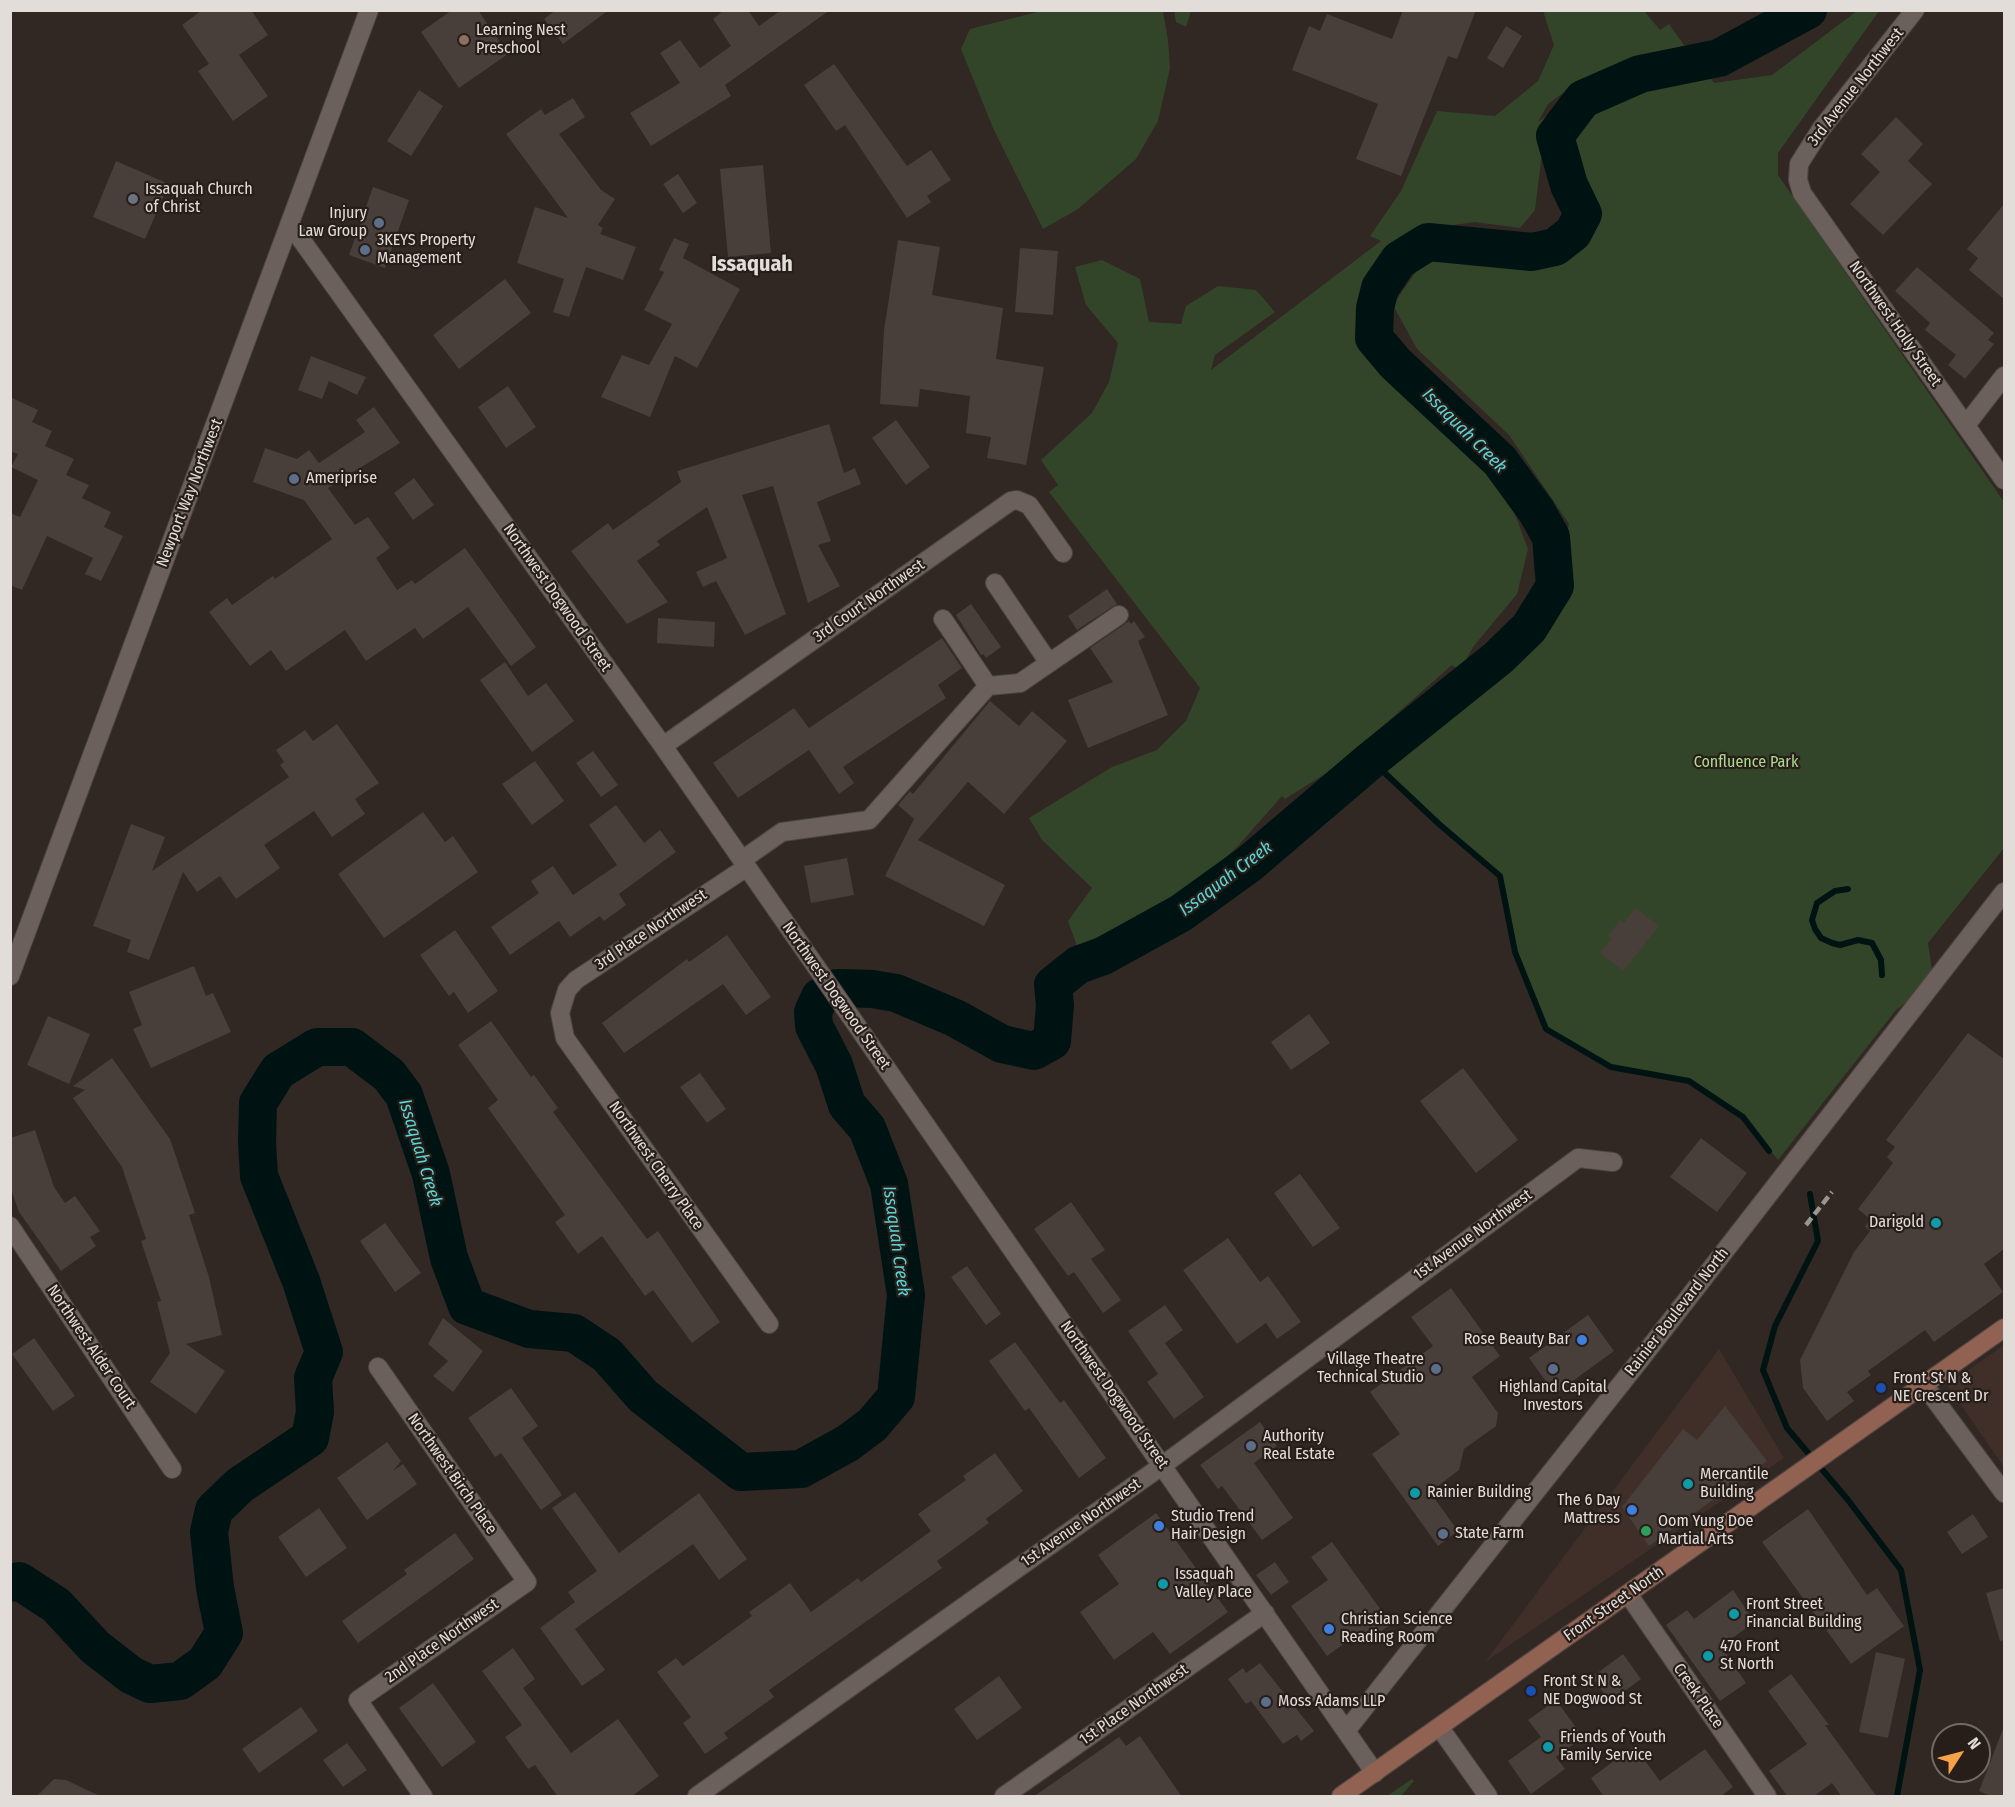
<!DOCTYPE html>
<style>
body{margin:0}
#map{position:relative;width:2015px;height:1807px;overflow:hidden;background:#312723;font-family:"Fira Sans Condensed",sans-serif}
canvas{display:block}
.frame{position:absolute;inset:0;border:12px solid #e3ddda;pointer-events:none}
.north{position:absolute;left:1931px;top:1723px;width:60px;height:60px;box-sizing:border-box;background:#271e1a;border:2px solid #726a67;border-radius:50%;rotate:54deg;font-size:16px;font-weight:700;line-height:24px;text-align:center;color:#e3ddda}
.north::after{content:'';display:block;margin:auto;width:21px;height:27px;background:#f7a248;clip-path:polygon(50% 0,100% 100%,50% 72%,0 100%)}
</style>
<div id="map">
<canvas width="2015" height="1807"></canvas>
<div class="frame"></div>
<div class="north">N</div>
</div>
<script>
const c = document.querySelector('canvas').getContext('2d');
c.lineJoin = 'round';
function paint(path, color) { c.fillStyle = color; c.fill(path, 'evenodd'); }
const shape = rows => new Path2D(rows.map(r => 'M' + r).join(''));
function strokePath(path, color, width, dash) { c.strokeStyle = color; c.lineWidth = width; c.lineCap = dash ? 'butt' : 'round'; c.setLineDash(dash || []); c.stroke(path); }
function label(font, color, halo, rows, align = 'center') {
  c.font = font + ' "Fira Sans Condensed",sans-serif'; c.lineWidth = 4.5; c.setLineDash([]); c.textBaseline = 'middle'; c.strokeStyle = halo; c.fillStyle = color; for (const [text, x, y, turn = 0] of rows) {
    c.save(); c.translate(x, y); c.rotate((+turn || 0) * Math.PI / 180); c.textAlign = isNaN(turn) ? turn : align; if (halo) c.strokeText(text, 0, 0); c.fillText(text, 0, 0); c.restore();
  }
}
paint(shape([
 [2004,1345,2004,1467,1947,1385],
 [1719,1349,1784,1458,1485,1662]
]), '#3f2f28');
paint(shape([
 [1041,11,1163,11,1168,40,1170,68,1158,121,1136,159,1078,209,1043,229,993,128,961,49,970,29],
 [1174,11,1191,11,1186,27,1176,22],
 [1543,11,1644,11,1660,30,1669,24,1689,52,1581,95,1544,137,1535,210,1520,228,1475,222,1425,229,1375,271,1363,310,1368,353,1456,434,1508,495,1528,549,1517,594,1473,647,1460,671,1452,665,1336,767,1285,799,1282,796,1237,847,1193,889,1139,919,1077,946,1068,921,1092,888,1042,840,1029,818,1112,767,1157,750,1186,721,1200,688,1049,492,1058,485,1041,460,1092,413,1109,382,1118,343,1086,305,1075,267,1102,260,1140,279,1149,322,1181,324,1186,306,1218,286,1256,290,1275,312,1215,355,1211,370,1381,241,1370,236,1401,191,1437,111,1495,116,1538,81,1554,45],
 [1604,72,1604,73,1538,122,1548,104,1582,79],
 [1857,11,1879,11,1778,153,1778,175,2004,502,2004,848,1928,943,1932,970,1911,999,1896,1010,1778,1160,1743,1117,1689,1081,1611,1067,1546,1029,1515,952,1500,876,1439,824,1371,760,1498,658,1529,628,1555,586,1569,524,1509,435,1417,349,1393,305,1424,260,1474,261,1527,269,1565,259,1599,224,1570,144,1592,106,1641,86,1709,76,1714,83,1772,75],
 [1412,1779,1414,1781,1401,1796,1387,1796]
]), '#334529');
strokePath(shape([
 [1371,760,1439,824,1500,876,1515,952,1546,1029,1611,1067,1689,1081,1743,1117,1769,1151],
 [1848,889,1835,891,1817,903,1812,920,1815,929,1821,938,1832,943,1840,945,1858,940,1872,943,1881,960,1882,975],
 [1810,1194,1818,1241,1775,1326,1763,1370,1787,1428,1848,1500,1901,1570,1920,1670,1897,1796]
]), '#001313', 6);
strokePath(shape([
 [10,1583,19,1581,56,1605,95,1647,131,1675,150,1684,180,1681,205,1663,224,1633,215,1588,209,1532,214,1510,240,1485,310,1438,315,1412,313,1378,324,1352,301,1281,259,1176,257,1142,258,1103,278,1071,317,1047,352,1047,389,1075,404,1095,431,1174,449,1258,467,1306,529,1329,574,1333,607,1355,643,1396,741,1472,801,1469,848,1443,872,1425,896,1397,906,1295,889,1184,867,1128,847,1105,834,1065,814,1026,813,1012,820,997,837,988,872,989,896,993,955,1018,1002,1044,1034,1051,1052,1041,1055,1005,1053,985,1078,965,1103,956,1181,913,1249,864,1371,760,1498,658,1529,628,1555,586,1551,537,1537,512,1500,461,1395,363,1374,338,1375,308,1380,288,1399,260,1428,242,1532,252,1555,247,1573,233,1583,214,1569,185,1555,136,1583,99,1640,74,1719,58,1808,10]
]), '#001313', 38);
paint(shape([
 [202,10,251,10,268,35,239,55,268,96,233,121,198,71,209,64,182,25],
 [452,10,478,10,508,54,459,88,421,32],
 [556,10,609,10,563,44,544,19],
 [724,10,748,10,759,26,781,10,830,10,725,85,731,96,651,146,630,113,680,83,660,53,680,40,700,68,731,46,713,19],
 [1403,10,1476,10,1457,59,1448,56,1401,176,1356,159,1378,104,1292,70,1309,26,1320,31,1327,14,1392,39],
 [1506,26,1522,36,1503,68,1487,58],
 [834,64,907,166,931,150,951,180,927,196,931,202,907,218,845,125,836,131,804,85],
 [419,90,443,106,411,156,387,141],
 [573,98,585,117,559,134,601,190,615,199,598,225,603,228,600,234,636,247,623,280,586,267,569,317,553,312,564,279,517,263,535,207,568,218,506,134,541,109,545,115],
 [1896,117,1923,144,1908,161,1932,184,1883,235,1850,204,1880,172,1861,154],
 [116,161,169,184,145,239,93,217],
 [763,165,771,253,728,257,720,169],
 [678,174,697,203,683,213,663,184],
 [373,187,409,200,385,268,349,255],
 [2004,204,2004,299,1969,270,1978,258,1967,249],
 [674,238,689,244,683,258,740,289,697,368,675,356,650,417,601,397,622,355,649,365,672,324,644,310,664,272,659,270],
 [898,240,940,247,932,295,1003,308,996,359,1044,367,1026,465,987,458,991,437,966,433,970,396,920,389,918,407,880,404,884,330],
 [1020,248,1058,251,1053,315,1015,312],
 [1917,267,1994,333,1988,340,1994,344,1965,379,1948,365,1956,355,1925,330,1930,323,1895,291],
 [505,279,531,313,459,369,433,335],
 [311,356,366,377,357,395,329,381,322,399,298,390],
 [508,386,536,427,506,448,478,407],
 [10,397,38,410,32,422,52,431,45,446,74,459,66,475,89,485,82,498,111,512,104,527,123,536,101,581,85,574,93,558,47,536,22,590,10,585,10,513,20,517,38,480,11,467,18,454,10,451],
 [374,407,400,443,328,488,355,525,368,517,390,548,376,558,397,590,412,580,415,584,465,548,536,647,511,666,468,607,423,639,415,628,366,661,345,630,286,671,271,650,250,666,209,612,227,598,232,605,273,576,275,579,332,539,304,500,253,482,265,448,297,459,309,450,319,463,365,432,356,420],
 [896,420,930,467,906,485,872,438],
 [829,424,844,473,855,468,861,484,817,502,831,541,818,545,840,586,808,603,773,486,742,495,786,614,745,635,716,581,703,587,696,572,727,558,707,507,657,541,660,545,637,561,668,602,627,624,571,551,608,523,613,530,681,482,677,471],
 [414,478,434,505,413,520,394,493],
 [1107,589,1117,604,1077,630,1068,616],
 [971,604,1001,647,986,658,983,654,981,655,956,615],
 [658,618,715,622,714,647,657,643],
 [1129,621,1131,624,1134,621,1145,637,1138,641,1168,715,1088,748,1068,700,1113,682,1090,648],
 [942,638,962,668,938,685,946,698,843,767,854,783,839,794,809,750,738,798,713,763,794,708,809,728],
 [505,662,528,696,546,683,574,721,532,752,480,680],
 [990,701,1019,726,1032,711,1067,741,1004,814,968,782,918,840,1005,885,984,926,885,876,914,819,898,805,910,791,913,794],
 [337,724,379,783,355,799,365,814,332,837,314,811,264,845,280,868,236,899,220,876,197,892,183,872,149,960,127,952,131,940,93,926,131,824,165,837,152,871,289,777,280,765,284,762,276,750,305,730,313,741],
 [593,751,618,785,601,797,576,763],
 [535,761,564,801,532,825,502,784],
 [616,805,644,843,660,830,676,852,619,894,626,905,604,921,600,916,570,937,559,921,510,955,491,927,539,893,531,881,553,866,573,895,617,865,589,825],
 [423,812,445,842,453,836,478,872,384,938,338,874],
 [847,858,854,895,811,903,804,866],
 [1635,908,1659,926,1623,971,1600,953,1611,939,1608,936,1620,920,1624,923],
 [455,930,498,991,468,1013,454,992,449,996,420,955],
 [727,935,771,997,746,1015,723,984,624,1053,602,1023,687,959,689,962],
 [194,966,206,996,213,993,231,1032,151,1068,133,1029,142,1025,129,992],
 [1309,1014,1330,1043,1291,1070,1271,1042],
 [48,1016,90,1034,69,1084,27,1065],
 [491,1021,531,1077,534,1075,558,1108,553,1112,647,1239,658,1231,720,1322,692,1343,653,1290,645,1296,602,1236,578,1254,555,1222,565,1215,488,1108,498,1100,458,1045],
 [1968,1033,2004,1059,2004,1249,1984,1264,2003,1292,1934,1342,1925,1330,1868,1371,1871,1375,1847,1392,1854,1401,1827,1421,1803,1388,1800,1360,1854,1252,1870,1231,1865,1227,1870,1219,1858,1209,1893,1163,1887,1157,1895,1147,1886,1140],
 [112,1058,170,1139,195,1213,189,1215,209,1277,222,1335,186,1344,225,1371,196,1414,150,1382,170,1353,157,1302,161,1301,141,1241,146,1239,122,1167,73,1098,85,1090,73,1086],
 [1463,1068,1518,1140,1476,1173,1420,1101],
 [700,1073,726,1109,707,1123,680,1087],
 [35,1130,54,1187,65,1203,75,1196,100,1231,90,1237,96,1246,61,1271,19,1212,10,1186,10,1138],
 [1701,1138,1747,1173,1717,1212,1670,1177],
 [1300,1174,1340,1228,1313,1247,1274,1193],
 [1071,1202,1105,1250,1091,1259,1121,1300,1103,1313,1074,1272,1068,1276,1034,1229],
 [385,1223,421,1273,395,1292,360,1241],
 [1228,1238,1260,1282,1268,1276,1301,1322,1277,1339,1266,1323,1237,1344,1183,1270],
 [967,1266,1001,1314,986,1325,951,1277],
 [1451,1288,1500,1356,1472,1377,1498,1413,1496,1426,1464,1449,1459,1470,1430,1492,1458,1531,1438,1546,1372,1454,1400,1434,1370,1392,1433,1346,1411,1317],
 [1165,1305,1183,1330,1165,1343,1204,1397,1174,1419,1147,1382,1158,1374,1128,1331],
 [1588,1315,1614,1351,1555,1394,1529,1358],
 [443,1318,483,1351,453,1392,433,1376,448,1361,428,1344],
 [34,1338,75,1396,53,1411,12,1354],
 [1015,1342,1060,1403,1064,1400,1106,1458,1079,1478,1029,1408,1025,1411,989,1361],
 [511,1388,538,1426,522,1438,562,1495,541,1510,501,1453,495,1457,468,1418],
 [1725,1406,1767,1461,1649,1546,1622,1507,1683,1429,1697,1440],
 [1260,1422,1277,1446,1254,1463,1293,1518,1262,1540,1222,1486,1218,1489,1200,1465],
 [387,1442,401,1461,393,1471,403,1464,417,1484,367,1520,337,1478],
 [995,1453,1023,1491,986,1519,989,1523,937,1561,942,1568,769,1690,774,1697,724,1733,728,1738,705,1754,683,1723,691,1717,657,1672,676,1658,683,1666,752,1616,749,1612,790,1583,811,1612,858,1578,861,1582,931,1531,918,1514,966,1480,963,1476],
 [575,1492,619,1553,699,1493,747,1559,719,1580,693,1544,575,1629,605,1670,582,1686,540,1628,575,1602,568,1592,597,1571,552,1508],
 [319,1508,347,1548,306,1577,278,1537],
 [1808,1509,1867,1595,1877,1588,1904,1626,1851,1664,1762,1542],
 [1156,1513,1228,1612,1170,1654,1153,1632,1114,1660,1080,1612,1119,1584,1098,1555],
 [1973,1514,1988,1537,1962,1554,1947,1532],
 [455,1533,474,1559,358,1643,342,1621,407,1574,404,1570],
 [1332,1542,1391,1624,1370,1639,1363,1630,1327,1656,1291,1606,1328,1580,1311,1557],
 [1275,1562,1289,1582,1271,1595,1256,1575],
 [2004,1588,2004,1640,2000,1641,1986,1593],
 [1733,1590,1755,1622,1721,1646,1746,1683,1720,1701,1666,1625,1687,1610,1694,1619],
 [513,1648,535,1679,523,1688,571,1753,618,1719,659,1776,631,1797,558,1797,535,1765,528,1769,505,1737,522,1725,482,1671],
 [1876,1652,1905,1659,1888,1738,1859,1732],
 [1623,1654,1641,1679,1610,1702,1592,1677],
 [1260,1663,1314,1731,1301,1741,1297,1735,1283,1744,1251,1701,1246,1704,1228,1679,1243,1668,1246,1673],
 [1791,1674,1829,1725,1825,1725,1877,1797,1842,1797,1832,1783,1813,1797,1788,1797,1769,1771,1807,1744,1768,1691],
 [999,1676,1022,1708,977,1740,954,1709],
 [433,1683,476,1742,442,1767,399,1708],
 [1556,1700,1583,1737,1556,1757,1565,1769,1531,1794,1508,1761,1541,1737,1528,1720],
 [301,1707,318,1731,259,1773,242,1749],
 [2003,1729,2004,1797,1993,1797,1979,1791],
 [1140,1736,1182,1797,1033,1797,1119,1737,1126,1746],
 [347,1743,367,1770,343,1787,323,1760],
 [1634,1746,1660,1781,1705,1749,1733,1787,1720,1797,1604,1797,1591,1778],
 [54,1779,66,1780,102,1797,36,1797]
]), '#483e3a');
const minor = shape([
 [1915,10,1821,129,1799,164,1798,180,1802,193,2004,480],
 [290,224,663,746,1375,1773],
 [1966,425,2004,376],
 [995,583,1049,663],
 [943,619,988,686],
 [663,746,1011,501,1017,500,1029,505,1063,553],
 [742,860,782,832,869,820,988,686,1020,683,1119,615],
 [747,867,576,980,567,990,560,1013,565,1038,769,1324],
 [10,1226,172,1469],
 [378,1367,527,1582,358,1700,423,1796],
 [1924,1385,2004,1493],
 [1628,1594,1767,1796],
 [1440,1728,1488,1796],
 [1346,1731,1640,1360,2004,892],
 [697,1796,1163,1465,1578,1158,1613,1162],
 [1004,1796,1265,1613]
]);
const tertiary = shape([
 [10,976,369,10]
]);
const secondary = shape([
 [1341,1796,2004,1328]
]);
strokePath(minor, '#4e4542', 20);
strokePath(tertiary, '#4e4542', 20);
strokePath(secondary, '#4e4542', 20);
strokePath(minor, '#6b605c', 18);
strokePath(tertiary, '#6b605c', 18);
strokePath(secondary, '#916152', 18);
strokePath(shape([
 [1806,1225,1832,1192]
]), '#9d9592', 4.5, [9, 4.5]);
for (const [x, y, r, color] of [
 [464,40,6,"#8d6e63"],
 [133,199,6,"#6b7280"],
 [379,223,6,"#5c6f8a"],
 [365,250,6,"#5c6f8a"],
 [294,479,6,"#5c6f8a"],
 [1936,1223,6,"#0f9aa8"],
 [1582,1340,6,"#3f7fe0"],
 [1436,1369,6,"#5c6f8a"],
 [1553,1369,6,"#5c6f8a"],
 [1881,1388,6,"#1a4fb4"],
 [1251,1446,6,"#5c6f8a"],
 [1688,1484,6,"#0f9aa8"],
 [1415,1493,6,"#0f9aa8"],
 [1632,1510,6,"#3f7fe0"],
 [1159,1526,6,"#3f7fe0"],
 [1646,1531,6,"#2e9e5b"],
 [1443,1534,6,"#5c6f8a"],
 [1163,1584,6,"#0f9aa8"],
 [1734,1614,6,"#0f9aa8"],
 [1329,1629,6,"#3f7fe0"],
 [1708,1656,6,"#0f9aa8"],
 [1531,1691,6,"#1a4fb4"],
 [1266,1702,6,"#5c6f8a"],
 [1548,1747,6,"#0f9aa8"]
]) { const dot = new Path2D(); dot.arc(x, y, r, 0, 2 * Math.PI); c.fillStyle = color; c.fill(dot); strokePath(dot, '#271e1a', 2); }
label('16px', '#e3ddda', '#271e1a', [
 ["Learning Nest",476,31],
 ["Preschool",476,49],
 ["Issaquah Church",145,190],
 ["of Christ",145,208],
 ["Injury",367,214,"right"],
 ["Law Group",367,232,"right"],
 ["3KEYS Property",377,241],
 ["Management",377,259],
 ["Ameriprise",306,479],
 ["Darigold",1924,1223,"right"],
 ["Rose Beauty Bar",1570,1340,"right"],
 ["Village Theatre",1424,1360,"right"],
 ["Technical Studio",1424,1378,"right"],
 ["Front St N &",1893,1379],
 ["NE Crescent Dr",1893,1397],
 ["Highland Capital",1553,1388,"center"],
 ["Investors",1553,1406,"center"],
 ["Authority",1263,1437],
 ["Real Estate",1263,1455],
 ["Mercantile",1700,1475],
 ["Building",1700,1493],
 ["Rainier Building",1427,1493],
 ["The 6 Day",1620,1501,"right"],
 ["Mattress",1620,1519,"right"],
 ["Studio Trend",1171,1517],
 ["Hair Design",1171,1535],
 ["Oom Yung Doe",1658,1522],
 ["Martial Arts",1658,1540],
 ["State Farm",1455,1534],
 ["Issaquah",1175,1575],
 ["Valley Place",1175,1593],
 ["Front Street",1746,1605],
 ["Financial Building",1746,1623],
 ["Christian Science",1341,1620],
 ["Reading Room",1341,1638],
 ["470 Front",1720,1647],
 ["St North",1720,1665],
 ["Front St N &",1543,1682],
 ["NE Dogwood St",1543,1700],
 ["Moss Adams LLP",1278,1702],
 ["Friends of Youth",1560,1738],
 ["Family Service",1560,1756]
], 'left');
label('16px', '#e3ddda', '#271e1a', [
 ["3rd Avenue Northwest",1856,87,-52],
 ["Northwest Holly Street",1895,324,55],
 ["Newport Way Northwest",190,493,-69],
 ["Northwest Dogwood Street",557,598,55],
 ["3rd Court Northwest",869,601,-35],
 ["3rd Place Northwest",651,930,-34],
 ["Northwest Dogwood Street",836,996,55],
 ["Northwest Cherry Place",656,1166,55],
 ["1st Avenue Northwest",1473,1235,-36],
 ["Rainier Boulevard North",1677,1312,-52],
 ["Northwest Alder Court",91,1347,56],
 ["Northwest Dogwood Street",1114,1395,55],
 ["Northwest Birch Place",452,1474,55],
 ["1st Avenue Northwest",1081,1523,-35],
 ["Front Street North",1614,1604,-35],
 ["2nd Place Northwest",442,1641,-35],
 ["Creek Place",1698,1696,55],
 ["1st Place Northwest",1134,1705,-35]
]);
label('16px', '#acda90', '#271e1a', [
 ["Confluence Park",1746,763]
]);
label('italic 18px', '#58d5d6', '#271e1a', [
 ["Issaquah Creek",1464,431,45],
 ["Issaquah Creek",1226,879,-37],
 ["Issaquah Creek",420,1153,73],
 ["Issaquah Creek",896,1241,82]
]);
label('bold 22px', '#e3ddda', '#271e1a', [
 ["Issaquah",752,265]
]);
</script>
